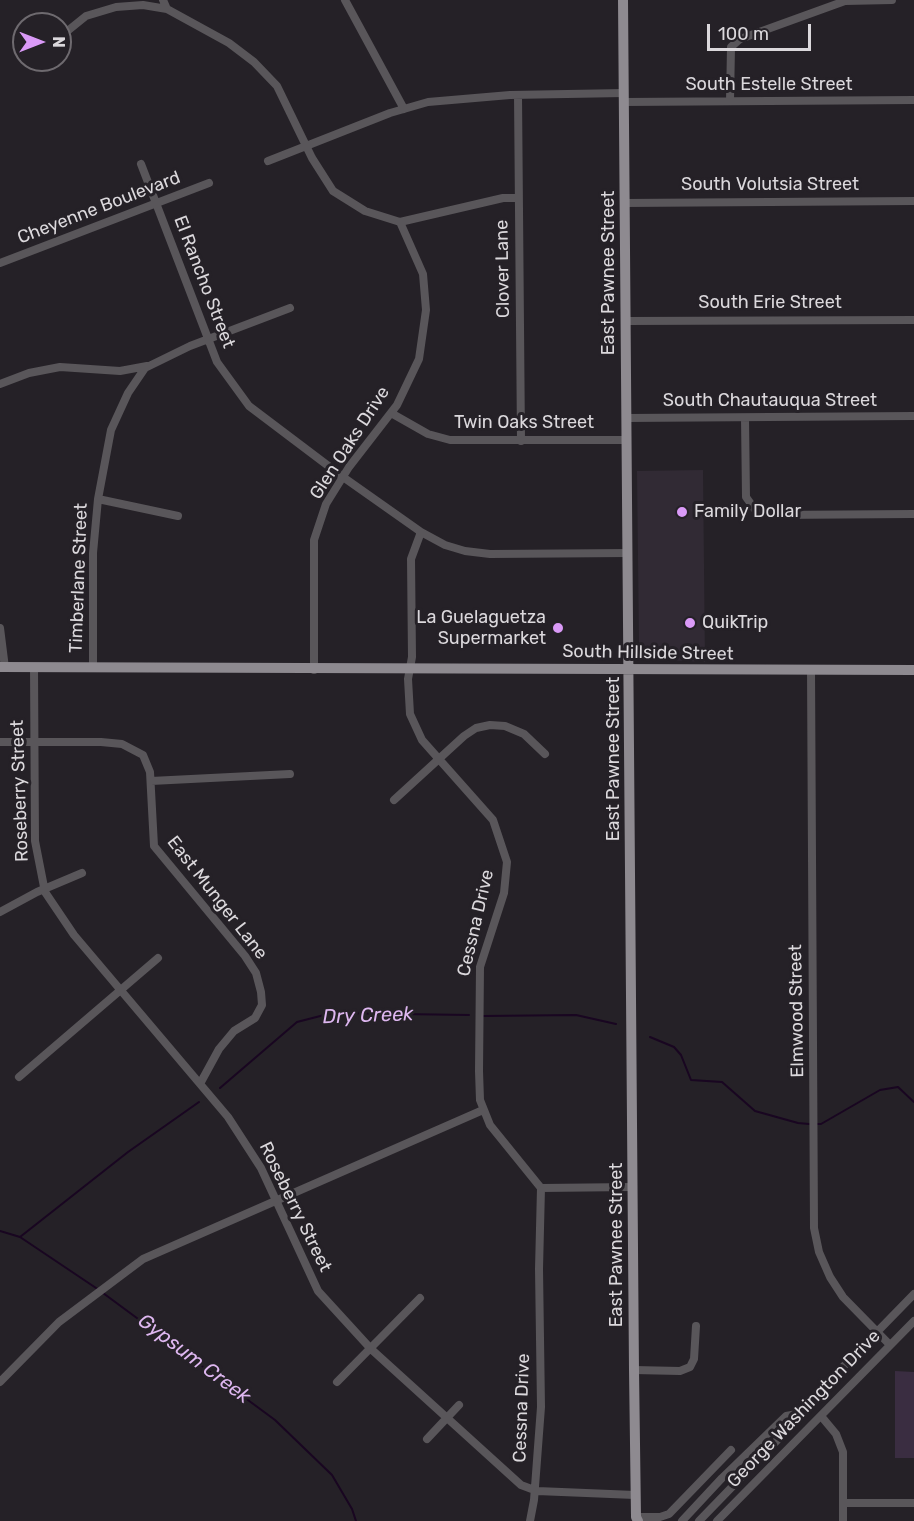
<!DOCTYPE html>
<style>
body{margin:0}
#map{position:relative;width:914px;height:1521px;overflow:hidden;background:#252127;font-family:Rubik,sans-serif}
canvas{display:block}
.north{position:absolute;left:12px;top:12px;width:60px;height:60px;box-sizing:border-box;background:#252127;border:2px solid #6e6a6f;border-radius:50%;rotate:90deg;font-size:16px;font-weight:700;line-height:24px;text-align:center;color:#dbd8dc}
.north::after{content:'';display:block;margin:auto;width:21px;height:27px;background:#da9af7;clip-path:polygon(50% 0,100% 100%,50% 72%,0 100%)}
.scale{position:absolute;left:707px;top:24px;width:104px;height:27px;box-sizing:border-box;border:3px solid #dbd8dc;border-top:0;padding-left:8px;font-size:18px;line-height:21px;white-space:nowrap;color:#dbd8dc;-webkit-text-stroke:4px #252127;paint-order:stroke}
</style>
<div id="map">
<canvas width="914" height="1521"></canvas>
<div class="north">N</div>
<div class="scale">100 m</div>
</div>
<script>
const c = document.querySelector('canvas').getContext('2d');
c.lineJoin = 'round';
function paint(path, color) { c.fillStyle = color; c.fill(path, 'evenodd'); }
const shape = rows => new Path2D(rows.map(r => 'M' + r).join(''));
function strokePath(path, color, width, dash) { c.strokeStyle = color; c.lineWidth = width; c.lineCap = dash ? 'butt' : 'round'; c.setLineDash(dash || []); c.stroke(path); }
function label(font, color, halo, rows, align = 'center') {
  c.font = font + ' Rubik,sans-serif'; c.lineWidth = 6; c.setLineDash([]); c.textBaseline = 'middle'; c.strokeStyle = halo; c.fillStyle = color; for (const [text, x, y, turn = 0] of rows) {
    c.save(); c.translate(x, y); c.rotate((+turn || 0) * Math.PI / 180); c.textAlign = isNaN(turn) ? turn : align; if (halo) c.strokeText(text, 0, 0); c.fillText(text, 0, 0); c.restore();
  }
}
paint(shape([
 [703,470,705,662,647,659,642,655,639,644,637,471]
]), '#312a34');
paint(shape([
 [895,1371,914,1372,914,1458,895,1458]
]), '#3a2d41');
strokePath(shape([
 [484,1016,576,1015,616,1024],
 [650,1037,674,1047,681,1055,691,1080,722,1082,755,1111,798,1123,809,1124],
 [220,1088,297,1022,332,1013,469,1015],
 [815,1124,821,1124,880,1090,898,1087,914,1102],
 [0,1231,20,1237,99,1290],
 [20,1237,128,1152,199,1102],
 [103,1293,275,1420,332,1475,352,1509,356,1521]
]), '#190621', 2);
strokePath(shape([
 [163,0,167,9,229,43,254,62,277,86,312,158,333,191,365,211,400,222,423,274,426,310,419,359,397,405,349,467,326,504,314,540,314,670],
 [345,0,404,109],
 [60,37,86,16,116,7,143,5,167,9],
 [518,95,521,441],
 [730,101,731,47,740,39,845,1,892,0],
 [624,102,914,100],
 [268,161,390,113,428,102,510,95,624,93],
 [141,164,217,362,249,406,343,477,421,532,445,545,465,551,490,554,628,553],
 [625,203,914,201],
 [400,222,503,198,518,198],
 [0,263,209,183],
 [626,321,914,320],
 [0,384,29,373,60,367,120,371,147,366],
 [391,413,428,434,450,440,627,440],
 [627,418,914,416],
 [745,418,746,497,756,511,772,515,914,514],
 [98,499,178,516],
 [421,532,411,559,412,657,408,679,410,714,422,740,493,820,507,862,504,893,480,967,479,1071,480,1100,490,1125,541,1188,539,1269,541,1407,534,1500,530,1521],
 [0,628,5,668],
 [34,668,35,841,45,892,74,935,228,1117,261,1168,318,1291,371,1349,521,1485,537,1491,635,1495],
 [93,668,93,553,98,499,111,430,128,393,145,368,190,346,290,308],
 [811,670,814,1228,819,1252,830,1277,843,1297,890,1345],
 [0,742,101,742,122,744,143,755,150,772,154,846,245,956,256,973,261,992,262,1005,255,1018,234,1031,219,1049,201,1082],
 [151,781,290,774],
 [394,800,464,736,476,728,490,725,505,726,524,734,545,754],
 [0,912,37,892,82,873],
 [19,1077,158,958],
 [541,1188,633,1187],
 [634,1370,680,1371,690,1367,694,1359,696,1326],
 [0,1382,59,1322,143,1259,483,1110],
 [337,1382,420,1298],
 [821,1416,836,1434,843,1452,843,1521],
 [427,1439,459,1405],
 [843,1503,914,1503],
 [636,1517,660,1517,669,1514,731,1450],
 [682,1521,722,1478,786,1416,797,1414],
 [699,1521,791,1426,797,1414,914,1294],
 [717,1521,914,1321]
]), '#59565a', 8);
strokePath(shape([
 [623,0,634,1370,636,1517,638,1521],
 [0,667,914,670]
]), '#8e8a90', 10);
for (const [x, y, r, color] of [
 [682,512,6,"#da9af7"],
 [690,623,6,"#da9af7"],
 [558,628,6,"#da9af7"]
]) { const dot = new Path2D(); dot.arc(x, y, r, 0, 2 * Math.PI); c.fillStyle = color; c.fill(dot); strokePath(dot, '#252127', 2); }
label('18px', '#dbd8dc', '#252127', [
 ["South Estelle Street",769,85],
 ["South Volutsia Street",770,185],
 ["Cheyenne Boulevard",99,208,-21],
 ["Clover Lane",503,269,-91],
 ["East Pawnee Street",609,273,-90],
 ["El Rancho Street",204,282,69],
 ["South Erie Street",770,303],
 ["South Chautauqua Street",770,401],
 ["Twin Oaks Street",524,423],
 ["Glen Oaks Drive",350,443,-57],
 ["Timberlane Street",79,578,-88],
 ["South Hillside Street",648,653,1],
 ["East Pawnee Street",614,759,-90],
 ["Roseberry Street",20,791,-92],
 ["East Munger Lane",217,898,52],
 ["Cessna Drive",476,923,-77],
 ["Elmwood Street",797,1011,-91],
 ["Roseberry Street",295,1207,64],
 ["East Pawnee Street",617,1245,-90],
 ["Cessna Drive",522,1408,-88],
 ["George Washington Drive",804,1409,-46]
]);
label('18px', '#dbd8dc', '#252127', [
 ["Family Dollar",694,512],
 ["La Guelaguetza",546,618,"right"],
 ["Supermarket",546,639,"right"],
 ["QuikTrip",702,623]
], 'left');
label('italic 20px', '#deb7f0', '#252127', [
 ["Dry Creek",368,1016,-2],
 ["Gypsum Creek",194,1359,37]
]);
</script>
